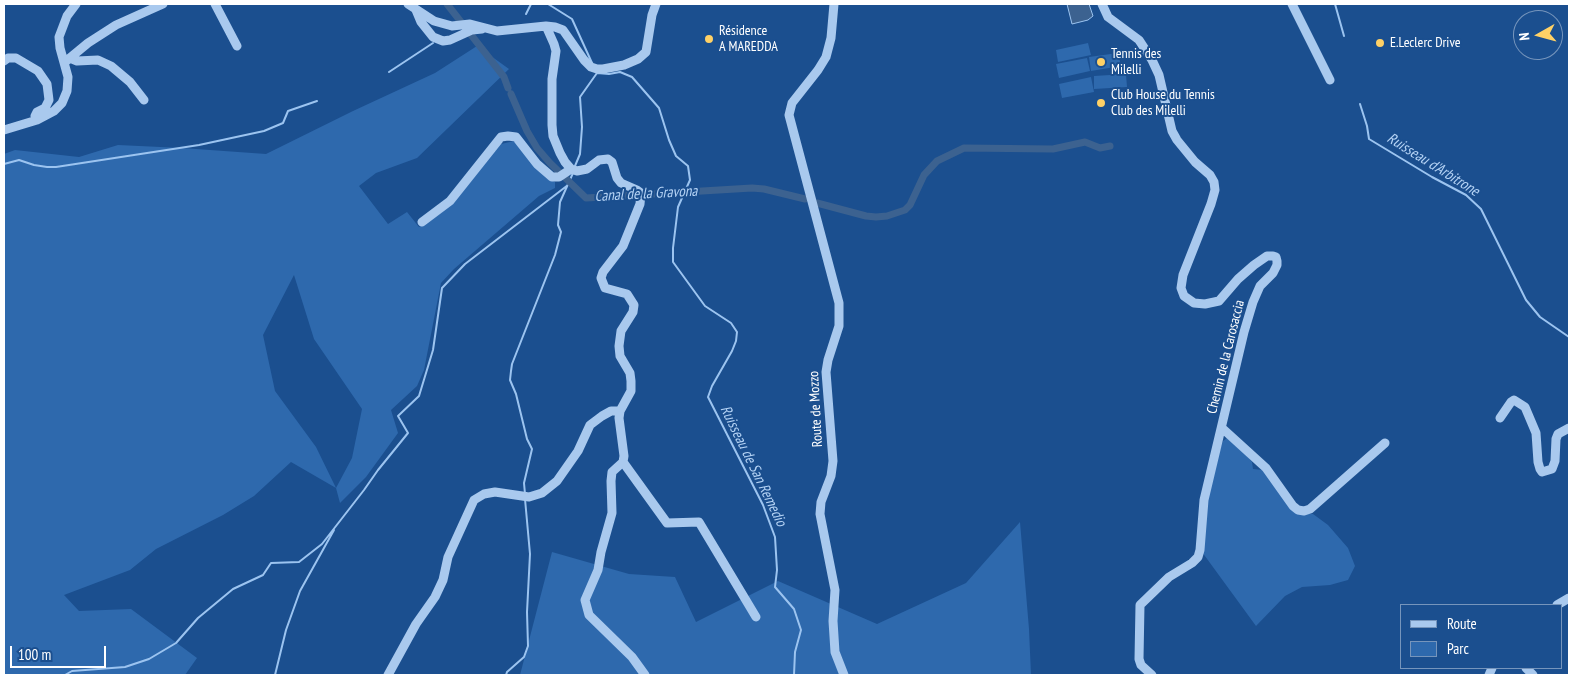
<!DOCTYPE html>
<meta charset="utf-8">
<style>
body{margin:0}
#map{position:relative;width:1573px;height:679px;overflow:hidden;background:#1b4f8f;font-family:"PT Sans Narrow",sans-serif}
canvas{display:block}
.frame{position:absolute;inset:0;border:5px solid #fff;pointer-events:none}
.legend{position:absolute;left:1400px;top:604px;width:162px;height:65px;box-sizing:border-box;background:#1b4f8f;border:1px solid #7695bc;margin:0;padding:6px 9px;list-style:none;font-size:15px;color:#fff}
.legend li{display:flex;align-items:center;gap:10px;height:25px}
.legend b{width:25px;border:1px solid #7695bc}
.north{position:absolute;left:1513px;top:10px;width:50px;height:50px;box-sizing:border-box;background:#1b4f8f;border:1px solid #7695bc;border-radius:50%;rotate:263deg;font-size:14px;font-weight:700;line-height:20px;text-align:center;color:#fff}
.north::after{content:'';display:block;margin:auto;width:18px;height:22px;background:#ffd166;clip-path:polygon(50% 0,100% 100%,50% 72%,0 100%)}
.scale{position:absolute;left:10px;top:646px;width:96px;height:22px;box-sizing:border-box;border:2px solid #fff;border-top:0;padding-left:6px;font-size:15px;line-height:18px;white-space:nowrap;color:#fff;-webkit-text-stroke:4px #1b4f8f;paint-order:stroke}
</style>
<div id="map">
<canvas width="1573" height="679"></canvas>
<div class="frame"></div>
<ul class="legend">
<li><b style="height:6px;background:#a9c9ee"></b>Route</li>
<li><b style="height:14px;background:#2e69ad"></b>Parc</li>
</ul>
<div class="north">N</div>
<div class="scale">100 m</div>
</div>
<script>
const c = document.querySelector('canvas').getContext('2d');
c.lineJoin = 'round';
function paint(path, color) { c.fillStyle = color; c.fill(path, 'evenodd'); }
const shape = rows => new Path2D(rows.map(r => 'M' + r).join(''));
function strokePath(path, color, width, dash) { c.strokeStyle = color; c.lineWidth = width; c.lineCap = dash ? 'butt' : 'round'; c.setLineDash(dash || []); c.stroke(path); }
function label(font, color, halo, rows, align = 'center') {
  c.font = font + ' "PT Sans Narrow",sans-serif'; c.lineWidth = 4; c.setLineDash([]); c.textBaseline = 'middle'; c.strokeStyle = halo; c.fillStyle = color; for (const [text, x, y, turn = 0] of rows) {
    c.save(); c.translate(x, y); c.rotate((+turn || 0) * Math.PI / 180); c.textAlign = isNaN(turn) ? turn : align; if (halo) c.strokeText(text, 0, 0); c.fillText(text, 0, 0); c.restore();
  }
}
paint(shape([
 [1088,43,1091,55,1058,62,1056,50],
 [477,46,509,69,417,158,376,173,359,186,388,224,407,212,419,227,441,213,501,144,514,141,546,178,555,182,555,188,539,196,454,269,441,283,424,370,417,386,391,410,398,433,366,477,340,503,336,488,291,462,254,496,223,515,156,549,130,570,64,595,79,611,131,609,197,658,185,675,4,675,4,154,15,150,79,157,118,145,182,148,266,154,353,111,435,73],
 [294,275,314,339,362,409,352,458,336,488,316,447,275,391,263,335],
 [1118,53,1121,66,1091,71,1089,57],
 [1087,58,1090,71,1059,78,1056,64],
 [1126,74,1127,87,1094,89,1094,76],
 [1091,77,1094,92,1062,98,1059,84],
 [1227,438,1247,456,1252,462,1253,469,1263,470,1302,513,1313,514,1328,525,1348,548,1355,566,1348,580,1330,585,1302,587,1285,596,1256,626,1202,552,1207,500,1215,465,1223,441],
 [1020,522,1029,629,1031,675,520,675,552,552,629,574,675,577,696,622,778,581,877,624,966,583]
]), '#2e69ad');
const water = shape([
 [1067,4,1089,4,1093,16,1088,20,1072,24,1067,4]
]);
paint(water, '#3c6290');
strokePath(water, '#9cc4f0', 1);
strokePath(shape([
 [548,4,572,19,592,63],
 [1335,4,1344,36],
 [526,14,531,4],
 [596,71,597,73,609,74,620,72,632,77,659,108,669,140,676,156,688,166,690,180,678,207,673,248,673,262,705,306,731,323,737,332,736,341,732,351,712,386,708,397,763,505,775,537,777,570,775,587,794,609,801,630,795,652,794,675],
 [389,72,433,43],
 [1360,104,1367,126,1369,139,1432,177,1466,195,1481,209,1526,300,1540,317,1569,337],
 [4,164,19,160,34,165,47,167,56,167,199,145,264,131,283,123,288,111,317,101],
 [575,166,580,154,582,127,580,97,597,73],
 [525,494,524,483,532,449,527,439,516,394,510,380,511,371,512,364,555,255,561,232,558,225,560,202,573,173],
 [65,675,72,671,125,667,149,659,176,643,198,618,233,589,263,575,271,563,299,562,322,544,364,490,378,470,408,433,398,416,419,396,433,350,442,288,465,264,568,185],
 [275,675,286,630,300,591,334,530],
 [506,675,507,672,524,657,528,646,527,612,530,554,525,499]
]), '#9cc4f0', 2);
strokePath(shape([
 [447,4,504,77,508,88],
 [511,94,527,131,537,148,550,163,586,198,752,188,764,189,805,199],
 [817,203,866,216,876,217,887,216,905,210,910,205,924,175,937,161,964,148,1053,149,1085,142,1100,148,1110,146]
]), '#3c6290', 7);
strokePath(shape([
 [215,4,237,46],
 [408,4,434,21,452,26,470,24,497,31,546,26,555,27,563,30,584,60,591,67,597,69,603,69,624,65,638,59,646,52,652,15,656,4],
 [834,4,831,38,826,57,818,70,792,103,789,115,839,303,839,326,828,360,826,372,833,461,831,476,821,502,820,514,835,590,833,621,835,652,844,675],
 [1102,4,1108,17,1139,40,1152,60,1159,75,1172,131,1177,140,1195,162,1210,175,1214,182,1215,190,1211,204,1183,275,1181,288,1184,296,1194,303,1205,304,1219,301,1238,279,1254,265,1267,256,1273,256,1276,257,1277,261,1277,265,1273,273,1260,286,1253,302,1244,332,1204,500,1200,550,1198,557,1192,563,1169,577,1140,605,1139,659,1141,665,1152,675],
 [1292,4,1330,80],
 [416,10,421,22,433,37,443,41,450,40,472,30,482,29],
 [546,26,554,44,556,51,552,79,552,125,553,136,560,153,565,162,571,169,577,171,587,169,599,160,608,159,612,162,617,178,621,183,637,190,641,193,640,204,623,246,603,272,601,278,605,288,627,294,634,305,633,312,621,331,619,346,620,356,630,373,631,381,631,391,620,411,619,418,624,456,623,462,612,472,611,481,612,513,601,552,598,570,585,600,589,615,632,657,645,675],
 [70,58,77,61,98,60,111,66,130,82,144,100],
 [4,61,8,58,16,58,38,71,47,84,49,100,45,108,37,112,35,116,37,120],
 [65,62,88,43,116,25,163,4],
 [4,130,37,120,54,111,62,103,67,91,68,77,60,48,59,37,67,16,76,4],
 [422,222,450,201,501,137,508,136,516,137,537,164,552,177,559,177,571,169],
 [1500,418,1511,402,1514,400,1525,407,1536,433,1538,462,1540,469,1542,472,1552,469,1555,461,1556,439,1558,434,1569,428],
 [1222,428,1266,468,1293,506,1298,510,1304,511,1310,509,1318,502,1385,443],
 [623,462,667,523,699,522,756,617],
 [1557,605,1569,598],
 [1526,668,1533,675],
 [388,675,416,624,435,597,443,580,448,557,474,500,484,494,495,492,529,497,542,493,557,481,578,451,590,425,602,416,611,411,620,411],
 [1489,675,1492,668]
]), '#a9c9ee', 9);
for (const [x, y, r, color] of [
 [709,39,5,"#ffd166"],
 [1380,43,5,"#ffd166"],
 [1101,62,5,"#ffd166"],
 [1101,103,5,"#ffd166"]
]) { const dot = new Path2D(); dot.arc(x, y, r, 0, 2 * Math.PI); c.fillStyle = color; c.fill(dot); strokePath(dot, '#1b4f8f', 2); }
label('14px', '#fff', '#1b4f8f', [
 ["Résidence",719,31],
 ["A MAREDDA",719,47],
 ["E.Leclerc Drive",1390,43],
 ["Tennis des",1111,54],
 ["Milelli",1111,70],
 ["Club House du Tennis",1111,95],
 ["Club des Milelli",1111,111]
], 'left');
label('14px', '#fff', '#1b4f8f', [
 ["Chemin de la Carosaccia",1226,357,-76],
 ["Route de Mozzo",816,409,-93]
]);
label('italic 15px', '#b5d3f5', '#1b4f8f', [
 ["Ruisseau d'Arbitrone",1433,165,32],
 ["Canal de la Gravona",646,194,-3],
 ["Ruisseau de San Remedio",753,466,64]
]);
</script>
